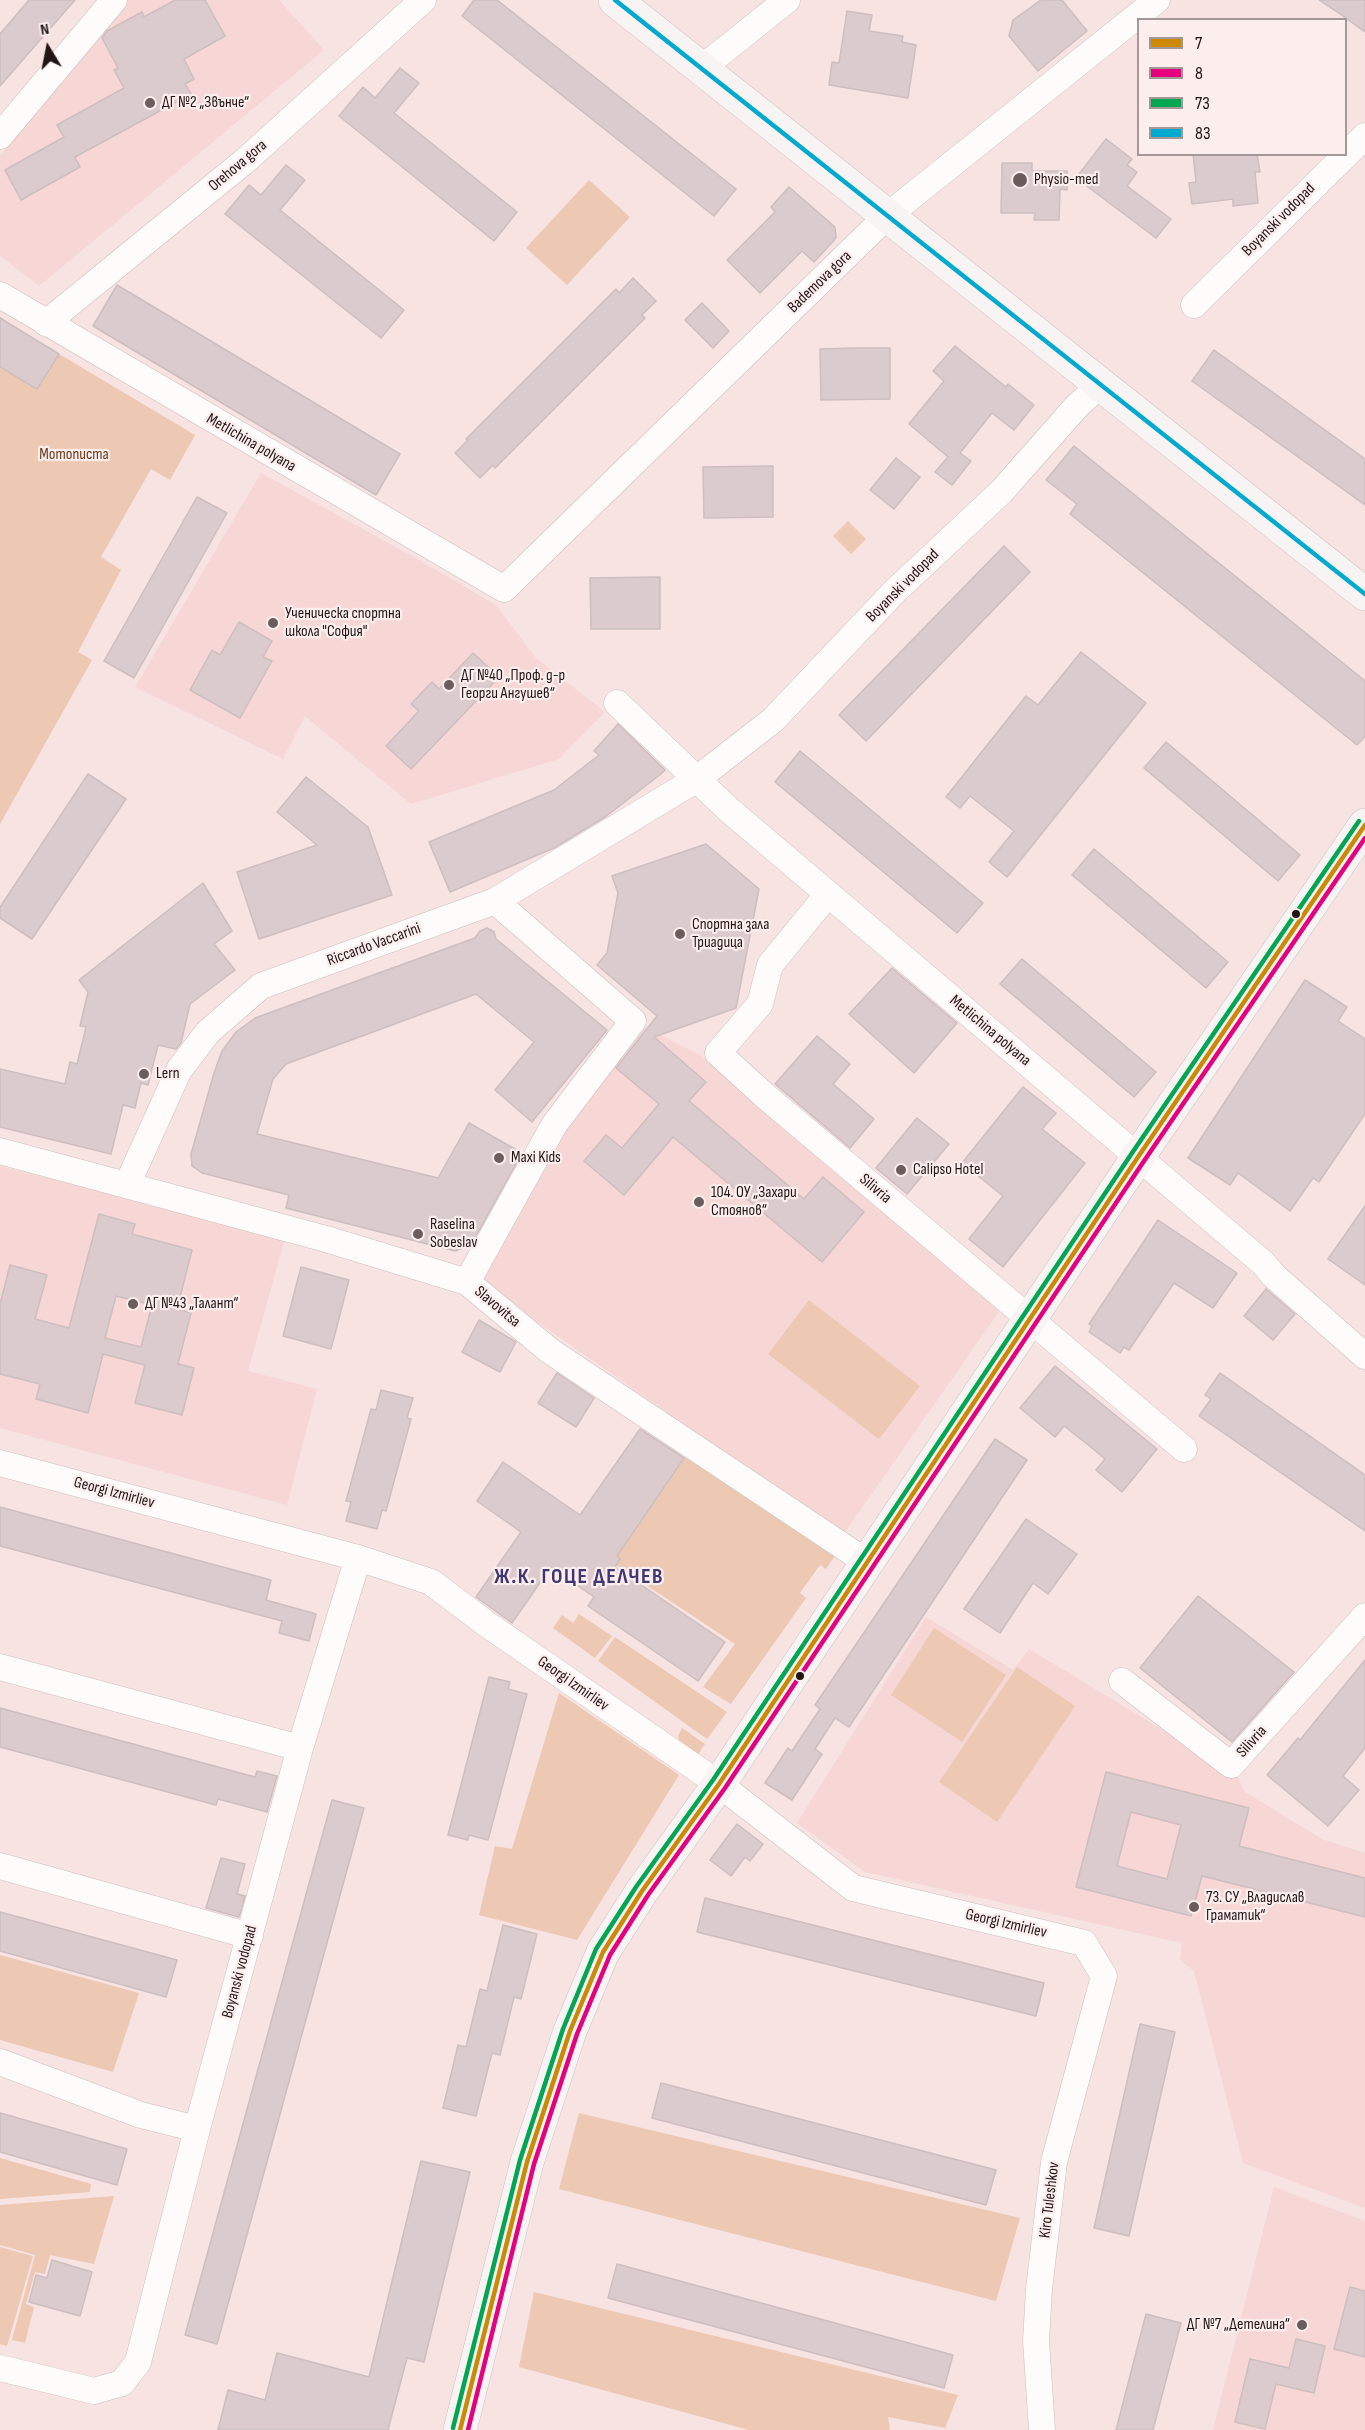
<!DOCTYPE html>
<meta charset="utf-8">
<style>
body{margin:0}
#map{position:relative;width:1365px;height:2430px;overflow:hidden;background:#f6e3e2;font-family:"Sofia Sans Condensed",sans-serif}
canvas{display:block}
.legend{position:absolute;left:1137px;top:18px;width:210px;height:138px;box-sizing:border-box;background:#fceeed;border:2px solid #a49797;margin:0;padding:8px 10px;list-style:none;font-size:18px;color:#211515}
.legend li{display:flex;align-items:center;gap:12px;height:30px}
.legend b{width:30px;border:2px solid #a49797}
.north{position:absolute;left:18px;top:18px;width:60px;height:60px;-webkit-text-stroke:4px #fceeed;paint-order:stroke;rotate:350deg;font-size:16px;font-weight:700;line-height:24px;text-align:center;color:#211515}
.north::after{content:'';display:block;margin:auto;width:21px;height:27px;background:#211515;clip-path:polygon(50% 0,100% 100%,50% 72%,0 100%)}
</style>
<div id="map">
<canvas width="1365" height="2430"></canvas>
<ul class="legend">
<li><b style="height:8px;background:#cc8904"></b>7</li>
<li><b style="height:8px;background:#e5007d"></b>8</li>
<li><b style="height:8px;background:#00a651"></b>73</li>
<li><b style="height:8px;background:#00a9ce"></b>83</li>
</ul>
<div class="north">N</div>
</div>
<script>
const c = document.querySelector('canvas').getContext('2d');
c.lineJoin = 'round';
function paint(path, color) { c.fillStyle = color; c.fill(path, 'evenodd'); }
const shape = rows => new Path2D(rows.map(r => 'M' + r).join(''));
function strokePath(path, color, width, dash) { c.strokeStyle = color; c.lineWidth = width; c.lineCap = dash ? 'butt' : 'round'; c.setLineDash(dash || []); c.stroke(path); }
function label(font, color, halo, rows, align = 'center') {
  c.font = font + ' "Sofia Sans Condensed",sans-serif'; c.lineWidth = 4.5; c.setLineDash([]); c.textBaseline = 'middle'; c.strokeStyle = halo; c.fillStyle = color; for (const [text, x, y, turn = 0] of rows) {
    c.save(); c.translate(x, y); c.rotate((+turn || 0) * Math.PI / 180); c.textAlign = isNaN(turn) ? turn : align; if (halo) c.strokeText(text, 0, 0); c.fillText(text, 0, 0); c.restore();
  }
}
paint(shape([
 [122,0,279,0,324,50,39,286,0,256,0,156],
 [261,473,419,560,496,605,536,658,605,712,559,759,411,804,305,716,283,759,135,687],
 [638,1024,702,1056,1003,1306,843,1535,477,1280,562,1125],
 [0,1166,285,1238,248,1371,317,1389,287,1505,0,1428],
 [926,1617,1013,1670,1029,1649,1236,1774,1245,1792,1322,1839,1365,1853,1365,2208,1243,2163,1194,1971,1180,1960,1182,1943,865,1872,797,1823],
 [1274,2187,1365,2221,1365,2430,1213,2430]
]), '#f7d6d6');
paint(shape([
 [589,180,630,217,567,285,526,248],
 [59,354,195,435,170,480,151,469,101,557,121,570,78,652,92,660,0,824,0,367,37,389],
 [848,521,866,539,851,554,833,536],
 [809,1300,920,1386,879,1439,768,1354],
 [685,1456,837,1553,826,1569,820,1565,800,1593,806,1598,731,1704,703,1687,735,1644,616,1565,620,1559,617,1556],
 [579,1614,612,1636,595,1658,553,1628,562,1615,573,1623],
 [934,1628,1006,1675,962,1742,891,1695],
 [615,1637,727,1712,707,1739,598,1661],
 [1017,1667,1075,1706,997,1822,939,1782],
 [559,1693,679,1775,577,1940,479,1915,495,1846,512,1849],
 [682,1728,705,1744,697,1756,680,1744,678,1736],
 [0,1955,139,1993,113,2072,0,2040],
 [579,2113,1020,2218,996,2301,559,2189],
 [0,2158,91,2184,90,2192,0,2199],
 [114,2196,94,2264,50,2255,45,2274,35,2272,26,2304,34,2307,25,2343,12,2340,35,2255,0,2245,0,2205],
 [0,2247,33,2256,7,2346,0,2344],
 [534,2292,958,2395,945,2428,888,2417,890,2430,749,2430,519,2367]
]), '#edc8b3');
const building = shape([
 [29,0,75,0,0,86,0,34,29,0],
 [175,0,205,0,225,36,184,59,194,79,185,84,191,94,75,157,80,167,21,200,5,170,64,137,57,125,124,88,114,70,118,68,102,38,107,31,142,12,144,17,175,0],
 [474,0,497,0,736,189,714,216,462,16,474,0],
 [1041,0,1062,0,1087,31,1038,71,1009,36,1013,20,1041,0],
 [1319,0,1365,0,1365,32,1343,16,1319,0],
 [847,11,872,15,869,31,903,36,902,42,916,45,908,98,829,85,832,62,839,63,847,11],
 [400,68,419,83,394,113,517,212,494,241,339,116,363,87,375,98,400,68],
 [1106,139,1132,159,1127,165,1137,172,1127,186,1171,219,1156,238,1076,178,1106,139],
 [1193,154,1257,154,1260,172,1255,172,1258,203,1233,206,1233,199,1192,204,1189,183,1196,182,1193,154],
 [1002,163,1032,163,1032,171,1067,171,1067,190,1060,189,1059,220,1034,220,1035,213,1001,213,1002,163],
 [286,165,305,180,280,210,404,310,381,338,225,214,249,185,261,195,286,165],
 [789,187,835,227,836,238,814,262,802,251,760,293,727,260,775,212,771,207,789,187],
 [633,278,656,301,642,315,645,318,495,468,493,465,480,478,455,453,468,440,466,439,616,289,619,293,633,278],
 [117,285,400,454,376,495,93,326,117,285],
 [702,303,729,331,713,348,685,320,702,303],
 [0,318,59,354,37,389,0,367,0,318],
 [955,346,1006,387,1008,384,1034,405,1014,430,992,413,960,453,971,461,952,485,935,472,948,457,909,424,944,381,933,371,955,346],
 [855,348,890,348,890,399,821,400,820,349,855,348],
 [1214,350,1365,459,1365,505,1192,381,1214,350],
 [1074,446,1365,681,1365,736,1357,745,1070,514,1077,504,1046,480,1074,446],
 [896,458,920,477,894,509,870,490,896,458],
 [773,466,773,517,704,518,703,467,773,466],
 [197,497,227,513,134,678,104,661,197,497],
 [1004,546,1030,572,866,741,839,715,1004,546],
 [660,577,660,629,591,629,590,578,660,577],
 [239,622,272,641,263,657,272,661,240,718,190,690,212,650,220,655,239,622],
 [1081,652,1146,703,1007,877,989,862,1014,831,970,796,960,808,946,797,1026,696,1038,705,1081,652],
 [473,653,499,677,411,769,386,746,419,711,411,704,432,682,439,689,473,653],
 [618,724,665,770,661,774,605,817,554,848,450,892,429,842,554,790,599,755,594,751,618,724],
 [1166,742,1300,855,1278,881,1144,768,1166,742],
 [800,751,983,903,957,933,775,782,800,751],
 [88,774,126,799,32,939,0,918,0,907,88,774],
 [306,777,368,827,392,895,259,939,237,872,317,845,277,812,306,777],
 [706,844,759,889,736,1008,654,1037,706,1082,689,1101,804,1199,823,1177,864,1212,822,1262,673,1137,624,1195,584,1161,606,1135,622,1148,659,1104,616,1068,657,1016,597,965,607,953,618,893,612,876,706,844],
 [1094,849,1228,962,1206,988,1072,875,1094,849],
 [203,883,232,931,214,944,235,970,190,1004,181,1043,176,1049,158,1045,148,1085,141,1083,135,1108,123,1105,111,1154,0,1127,0,1069,65,1084,70,1062,77,1064,86,1027,80,1026,88,992,79,980,203,883],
 [487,928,494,932,496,939,607,1030,532,1122,495,1090,534,1042,476,994,286,1064,273,1079,257,1134,438,1178,469,1123,522,1153,471,1245,455,1251,286,1208,289,1195,202,1173,192,1166,191,1154,214,1073,222,1051,236,1032,255,1018,475,938,480,931,487,928],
 [1022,959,1156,1072,1134,1097,1000,984,1022,959],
 [892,968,957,1023,914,1073,849,1014,892,968],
 [1305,980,1347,1007,1338,1021,1365,1039,1365,1114,1319,1182,1313,1178,1290,1211,1238,1173,1230,1185,1188,1158,1305,980],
 [817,1036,850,1064,833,1084,874,1119,850,1148,775,1084,817,1036],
 [1023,1087,1056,1113,1042,1129,1085,1163,1003,1267,969,1239,1003,1196,962,1163,1023,1087],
 [917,1118,949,1144,907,1194,876,1168,917,1118],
 [1365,1206,1365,1285,1328,1259,1365,1206],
 [99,1214,135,1224,132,1234,192,1250,177,1309,191,1313,178,1364,194,1368,182,1415,135,1403,145,1365,103,1354,88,1413,36,1399,40,1384,0,1374,0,1304,10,1265,47,1275,35,1319,69,1328,99,1214],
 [116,1296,152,1305,141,1347,105,1338,116,1296],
 [1158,1220,1237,1273,1213,1308,1174,1283,1129,1350,1124,1347,1120,1353,1089,1332,1092,1326,1089,1324,1158,1220],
 [301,1267,349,1280,331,1349,283,1336,301,1267],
 [1266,1289,1295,1314,1273,1340,1244,1316,1266,1289],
 [479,1320,516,1342,500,1372,462,1352,479,1320],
 [1055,1366,1157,1449,1122,1492,1096,1470,1105,1459,1087,1444,1064,1426,1055,1437,1020,1408,1055,1366],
 [557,1373,594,1398,576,1427,538,1403,557,1373],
 [1220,1373,1365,1475,1365,1531,1199,1416,1211,1399,1205,1395,1220,1373],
 [381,1390,413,1398,407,1418,411,1419,386,1511,382,1510,377,1529,346,1521,351,1502,346,1501,367,1424,371,1409,376,1410,381,1390],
 [640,1429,684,1458,617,1556,620,1559,615,1567,725,1642,698,1681,588,1606,594,1597,551,1567,512,1623,476,1597,521,1532,477,1501,503,1462,580,1515,640,1429],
 [995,1439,1027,1460,849,1727,835,1718,815,1749,822,1754,792,1800,765,1783,788,1748,792,1751,820,1709,815,1705,995,1439],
 [0,1507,271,1580,266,1600,316,1614,309,1641,279,1633,282,1621,0,1546,0,1507],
 [1026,1519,1077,1554,1048,1594,1033,1583,1000,1633,964,1609,1026,1519],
 [1198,1596,1294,1672,1232,1742,1140,1668,1198,1596],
 [1365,1660,1365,1748,1343,1776,1359,1790,1328,1826,1267,1775,1298,1738,1300,1740,1365,1660],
 [489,1677,510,1682,508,1689,527,1694,488,1840,469,1835,468,1840,448,1835,489,1677],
 [0,1708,255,1777,257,1771,277,1776,267,1812,218,1799,216,1805,0,1747,0,1708],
 [1106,1772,1249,1808,1239,1846,1365,1878,1365,1917,1202,1876,1191,1916,1076,1887,1106,1772],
 [1131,1812,1181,1825,1167,1879,1117,1866,1131,1812],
 [332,1800,364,1808,217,2344,185,2335,332,1800],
 [737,1824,763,1844,750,1861,745,1857,731,1876,710,1860,737,1824],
 [221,1858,245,1864,237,1894,245,1896,239,1917,206,1908,221,1858],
 [705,1898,1044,1983,1036,2016,697,1932,705,1898],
 [0,1912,177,1960,166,1997,0,1951,0,1912],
 [503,1925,537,1934,521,1999,514,1997,500,2055,492,2053,476,2116,443,2108,458,2045,466,2047,480,1989,487,1991,503,1925],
 [1140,2024,1175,2032,1129,2236,1094,2228,1140,2024],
 [661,2083,996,2170,986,2205,652,2118,661,2083],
 [0,2113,127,2149,117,2185,0,2152,0,2113],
 [421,2161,470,2172,424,2362,407,2358,388,2430,218,2430,228,2390,265,2400,277,2353,369,2377,421,2161],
 [52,2260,92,2272,80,2316,29,2302,36,2275,47,2278,52,2260],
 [617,2264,953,2355,944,2388,608,2298,617,2264],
 [1350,2287,1365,2291,1365,2357,1334,2349,1350,2287],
 [1146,2314,1181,2323,1153,2430,1116,2430,1146,2314],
 [1296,2339,1325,2346,1314,2393,1276,2384,1265,2429,1235,2422,1250,2359,1289,2368,1296,2339]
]);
paint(building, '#dbcbcd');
strokePath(building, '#cdbebf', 1.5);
const street = shape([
 [702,68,787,0],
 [0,136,114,0],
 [0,295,504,589,887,216,1157,0],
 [1194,305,1365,136],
 [46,323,246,160,423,0],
 [617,703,728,809,1263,1263,1274,1276,1365,1356],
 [828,894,770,965,760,1004,718,1053,764,1095,1184,1449],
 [0,1151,326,1239,467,1282,550,1351,868,1563],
 [127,1185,179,1070,208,1032,261,986,495,901,697,779,773,720,895,591,1001,492,1077,406,1100,385],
 [467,1282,554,1125,633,1021,495,901],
 [0,1463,358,1558,431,1582,488,1625,719,1784,853,1888,1084,1943,1104,1976,1054,2162,1039,2289,1036,2341,1042,2430],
 [0,1667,300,1748],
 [1122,1681,1231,1765,1365,1616],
 [0,1866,250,1936],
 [0,2062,141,2115,197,2129],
 [0,2368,94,2391,122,2383,138,2362,197,2129,300,1748,358,1558]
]);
const secondary = shape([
 [615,0,1365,594],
 [460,2430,527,2162,570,2031,603,1952,642,1891,719,1784,1138,1157,1365,825]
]);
strokePath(street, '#cebfbe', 27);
strokePath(secondary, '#cebfbe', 34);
strokePath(street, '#fefbfb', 26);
strokePath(secondary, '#f9f4f4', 33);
strokePath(shape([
 [460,2430,527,2162,570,2031,603,1952,642,1891,719,1784,1138,1157,1365,825]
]), '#cc8904', 4.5);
strokePath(shape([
 [468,2430,534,2164,577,2034,610,1955,648,1895,725,1788,1144,1161,1365,838]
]), '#e5007d', 4.5);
strokePath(shape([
 [453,2428,520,2160,563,2029,596,1949,636,1887,713,1780,1132,1153,1359,821]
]), '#00a651', 4.5);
strokePath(shape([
 [615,0,1365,594]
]), '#00a9ce', 4.5);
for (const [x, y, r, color] of [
 [150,103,6,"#6c5d5d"],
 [1020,180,8,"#6c5d5d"],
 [273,623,6,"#6c5d5d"],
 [449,685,6,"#6c5d5d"],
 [1296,914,5,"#211515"],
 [680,934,6,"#6c5d5d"],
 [144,1074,6,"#6c5d5d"],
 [499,1158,6,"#6c5d5d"],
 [901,1170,6,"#6c5d5d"],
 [699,1202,6,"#6c5d5d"],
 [418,1234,6,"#6c5d5d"],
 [133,1304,6,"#6c5d5d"],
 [800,1676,5,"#211515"],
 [1194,1907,6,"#6c5d5d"],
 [1302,2325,6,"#6c5d5d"]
]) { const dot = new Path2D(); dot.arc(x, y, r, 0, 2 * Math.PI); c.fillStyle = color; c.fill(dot); strokePath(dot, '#fceeed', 2); }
label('16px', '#211515', '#fceeed', [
 ["ДГ №2 „Звънче“",162,103],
 ["Physio-med",1034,180],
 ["Ученическа спортна",285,614],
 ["школа \"София\"",285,632],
 ["ДГ №40 „Проф. д-р",461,676],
 ["Георги Ангушев“",461,694],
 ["Спортна зала",692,925],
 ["Триадица",692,943],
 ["Lern",156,1074],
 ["Maxi Kids",511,1158],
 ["Calipso Hotel",913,1170],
 ["104. ОУ „Захари",711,1193],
 ["Стоянов“",711,1211],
 ["Raselina",430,1225],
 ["Sobeslav",430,1243],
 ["ДГ №43 „Талант“",145,1304],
 ["73. СУ „Владислав",1206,1898],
 ["Граматик“",1206,1916],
 ["ДГ №7 „Детелина“",1290,2325,"right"]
], 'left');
label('16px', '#211515', '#fceeed', [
 ["Orehova gora",238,166,-40],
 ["Boyanski vodopad",1279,220,-45],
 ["Bademova gora",820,282,-44],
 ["Metlichina polyana",251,443,30],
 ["Boyanski vodopad",903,586,-45],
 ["Riccardo Vaccarini",374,945,-20],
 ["Metlichina polyana",990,1031,40],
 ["Silivria",875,1189,40],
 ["Slavovitsa",497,1307,40],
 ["Georgi Izmirliev",114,1493,15],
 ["Georgi Izmirliev",573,1684,35],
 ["Silivria",1252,1742,-48],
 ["Georgi Izmirliev",1006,1924,13],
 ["Boyanski vodopad",240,1972,-75],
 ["Kiro Tuleshkov",1050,2200,-83]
]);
label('16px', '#653b1a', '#fceeed', [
 ["Мотописта",74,455]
]);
c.letterSpacing = '1.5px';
label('bold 22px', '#3f3774', '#fceeed', [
 ["Ж.К. ГОЦЕ ДЕЛЧЕВ",579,1577]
]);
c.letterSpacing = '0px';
</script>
